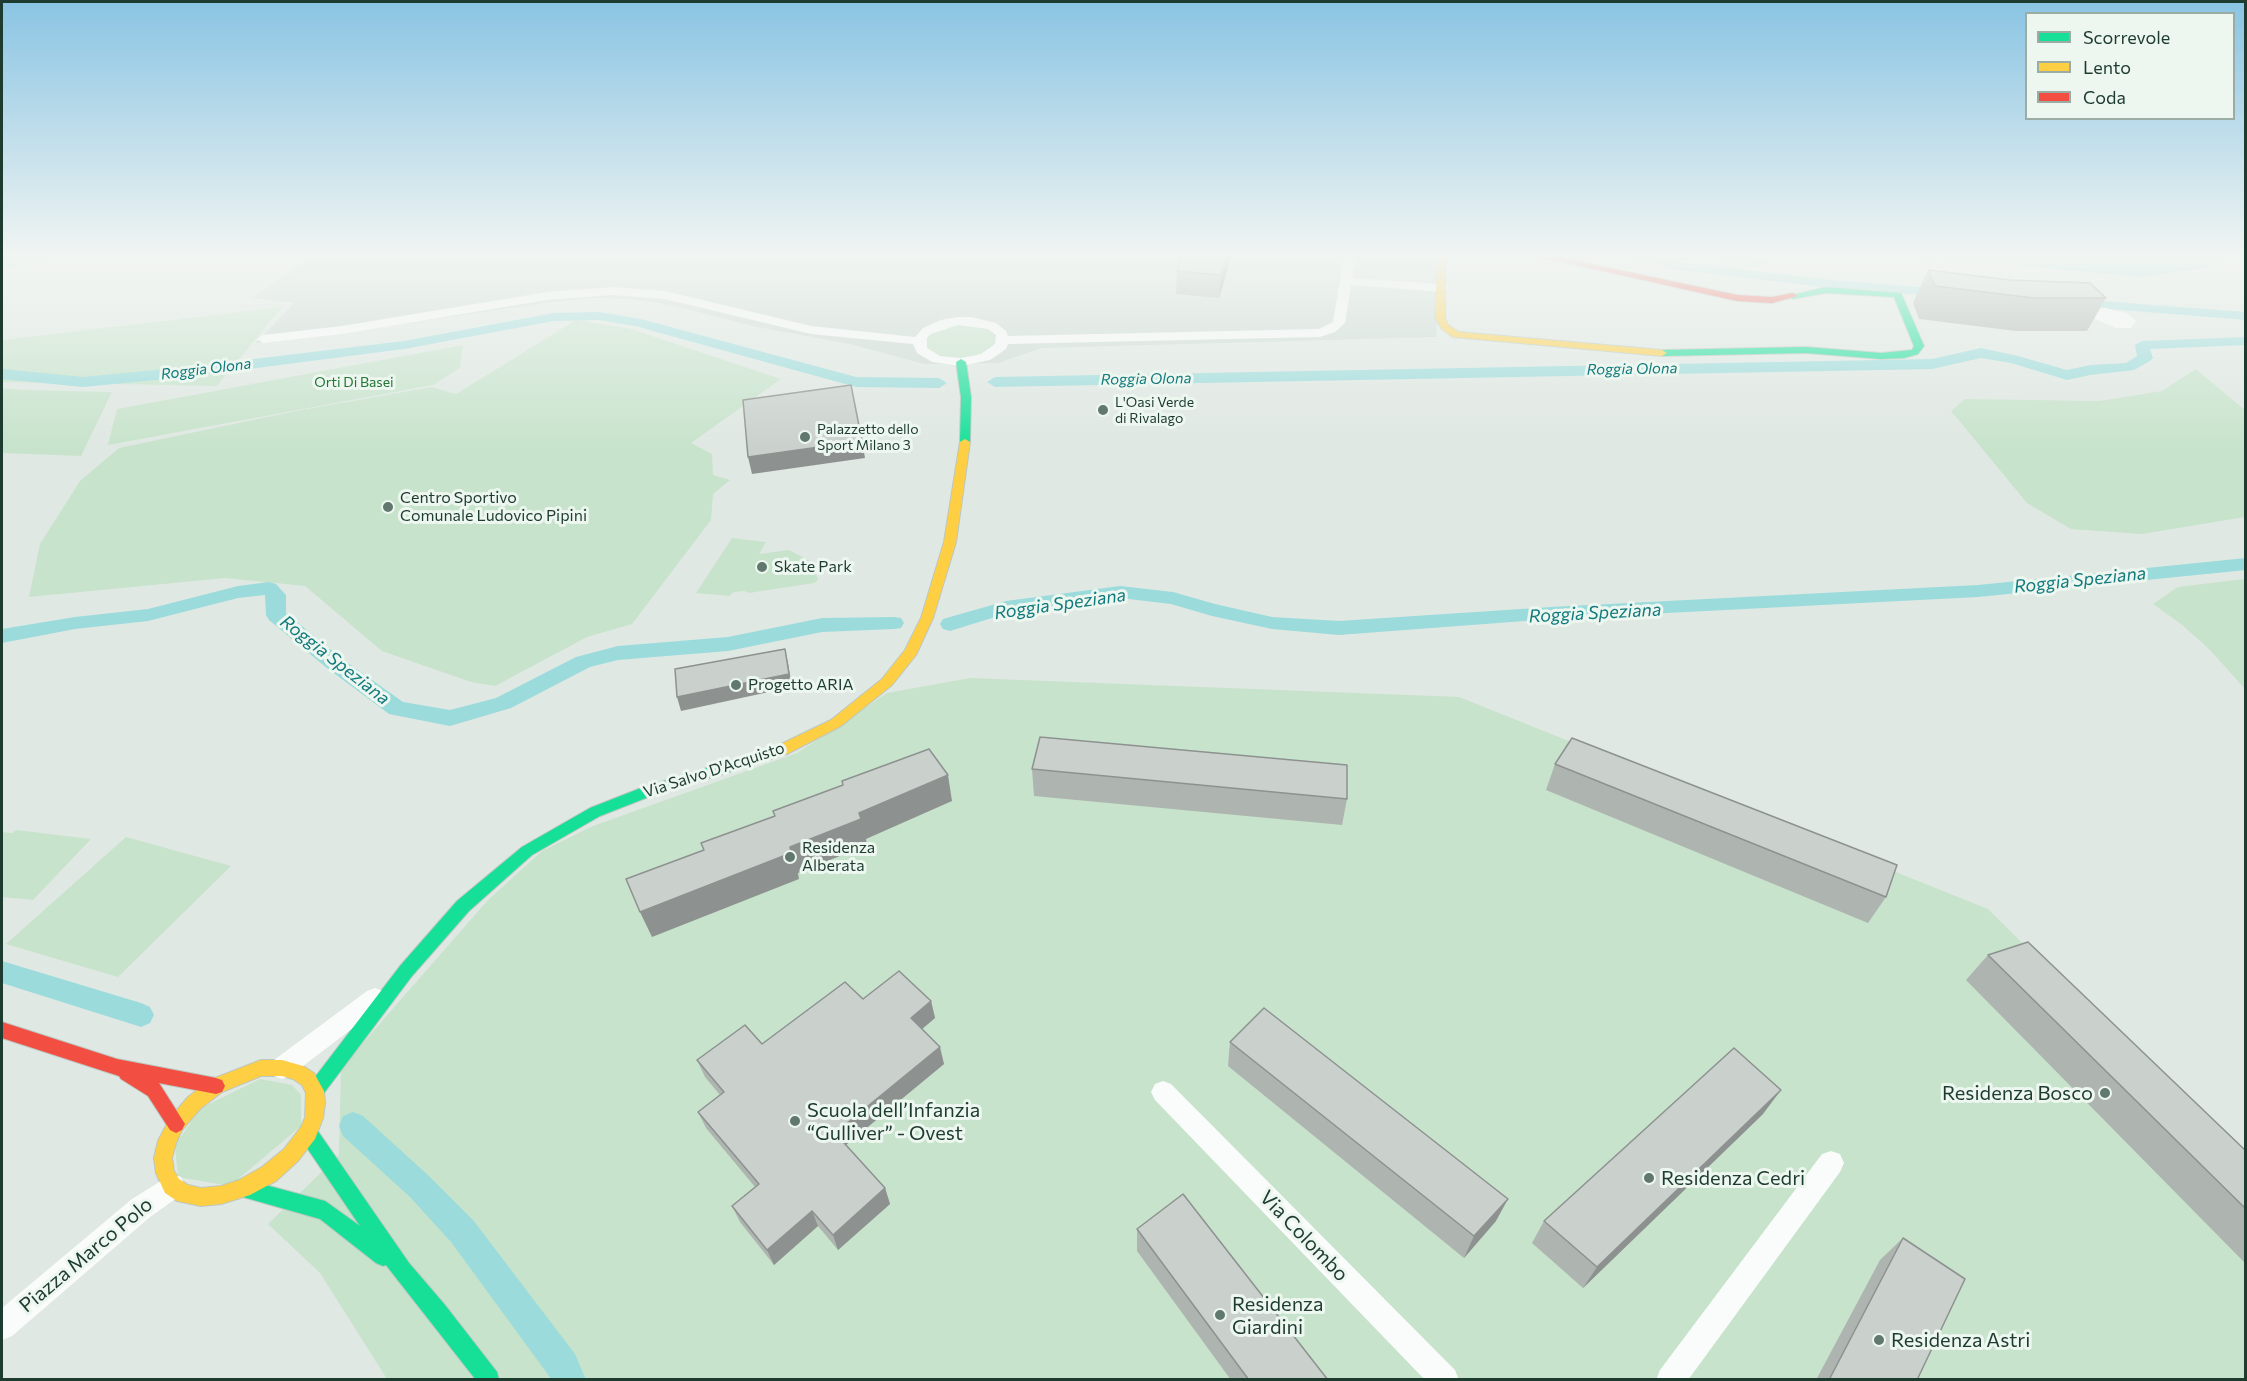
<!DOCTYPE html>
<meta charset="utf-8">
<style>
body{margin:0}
#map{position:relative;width:2247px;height:1381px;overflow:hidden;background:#e0e8e3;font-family:Commissioner,sans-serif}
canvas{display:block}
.frame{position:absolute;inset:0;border:3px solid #1d3b2f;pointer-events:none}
.legend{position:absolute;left:2025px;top:12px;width:210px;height:108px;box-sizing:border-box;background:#edf7f0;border:2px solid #9aaca3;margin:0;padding:8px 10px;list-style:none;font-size:18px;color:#1d3b2f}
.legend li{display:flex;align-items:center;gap:12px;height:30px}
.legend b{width:30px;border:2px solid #9aaca3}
</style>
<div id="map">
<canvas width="2247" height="1381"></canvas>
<div class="frame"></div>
<ul class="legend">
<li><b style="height:8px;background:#16e098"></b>Scorrevole</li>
<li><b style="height:8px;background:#ffcf43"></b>Lento</li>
<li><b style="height:8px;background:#f24e42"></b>Coda</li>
</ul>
</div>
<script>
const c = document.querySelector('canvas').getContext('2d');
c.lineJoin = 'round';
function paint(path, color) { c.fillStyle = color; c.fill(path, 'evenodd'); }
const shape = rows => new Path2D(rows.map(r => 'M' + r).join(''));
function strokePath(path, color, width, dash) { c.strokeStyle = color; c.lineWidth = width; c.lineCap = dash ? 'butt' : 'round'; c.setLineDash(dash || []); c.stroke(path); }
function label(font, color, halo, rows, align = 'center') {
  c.font = font + ' Commissioner,sans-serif'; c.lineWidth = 6; c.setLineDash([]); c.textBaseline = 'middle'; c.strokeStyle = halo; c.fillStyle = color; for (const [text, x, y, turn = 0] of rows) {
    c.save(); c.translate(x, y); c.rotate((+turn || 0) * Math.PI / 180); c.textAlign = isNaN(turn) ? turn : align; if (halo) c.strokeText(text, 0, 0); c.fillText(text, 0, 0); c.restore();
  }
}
paint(shape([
 [315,255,1440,255,1436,337,1042,348,998,363,924,364,850,344,752,326,671,305,631,299,594,298,544,303,308,338,256,343,294,303,252,298]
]), '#cddad2');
paint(shape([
 [282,307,217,386,2,382,2,340],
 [576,320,631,329,781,379,691,443,712,454,713,475,730,480,713,494,711,520,632,624,587,637,495,686,471,682,382,651,305,586,225,578,29,597,40,544,80,481,119,448,296,411,432,387,456,394],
 [954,324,986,328,996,338,995,344,982,354,961,358,939,356,931,352,927,347,928,336,934,331],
 [463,345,460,368,433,385,108,445,117,409],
 [2196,369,2245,410,2245,517,2142,534,2071,529,2027,503,1951,411,1965,399,2099,401,2162,391],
 [2,388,25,390,112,392,81,456,2,453],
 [732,538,766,542,759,554,789,550,815,564,812,570,815,571,818,580,814,583,749,593,744,591,734,592,729,596,696,593],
 [2245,579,2246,579,2245,689,2210,650,2181,624,2153,604,2178,587],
 [970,678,1459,697,1988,909,2245,1164,2245,1379,387,1379,320,1273,268,1224,339,1155,341,1068,488,900,542,851,593,826,797,753,887,693],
 [16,830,91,839,33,900,2,897,2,832,12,833],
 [126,837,231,866,118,977,6,944],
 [260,1079,292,1085,301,1095,301,1126,230,1186,178,1177,175,1145,201,1108]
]), '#c7e3cb');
paint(shape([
 [2,255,57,255,30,264,2,269],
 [1903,255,2219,255,2214,266,2143,277]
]), '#9bdbdb');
paint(shape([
 [1627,255,1652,255,1679,262,1832,280,1946,289,1953,293,1946,297,1832,288,1679,270,1628,258,1627,255],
 [1718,255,1748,255,1766,259,1768,262,1761,266,1724,259,1718,255],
 [2076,299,2246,312,2246,320,2071,306,2069,303,2071,300,2076,299],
 [599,312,641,319,856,377,939,378,947,383,939,388,856,387,635,326,599,320,554,321,404,349,187,377,83,387,2,379,2,369,83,377,187,367,404,341,554,313,599,312],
 [2246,337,2246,345,2150,349,2153,358,2150,361,2134,370,2090,375,2067,380,2011,363,1981,358,1932,369,995,387,987,382,995,377,1932,359,1981,348,2018,356,2067,370,2090,365,2126,363,2137,356,2135,345,2142,341,2246,337],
 [2246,558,2246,570,1978,597,1551,619,1339,635,1272,629,1212,616,1171,604,1120,598,1008,613,950,631,943,629,940,624,943,619,1006,601,1120,586,1173,592,1215,604,1272,617,1339,621,1551,607,1978,585,2246,558],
 [269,582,276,584,286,595,286,613,341,658,403,702,450,710,496,698,576,657,618,646,728,637,822,618,894,617,901,618,904,623,901,628,894,629,822,632,728,651,618,660,590,667,511,708,450,726,389,714,327,668,269,620,266,615,265,595,238,598,148,621,75,629,2,643,2,629,75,617,148,609,238,586,269,582],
 [2,961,141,1003,150,1007,154,1015,150,1023,141,1027,2,983,2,961],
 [353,1112,363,1116,430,1177,473,1220,575,1354,586,1380,552,1380,451,1242,410,1197,343,1136,339,1126,343,1116,353,1112]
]), '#9bdbdb');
const fast = shape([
 [1826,287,1901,293,1924,346,1918,354,1904,358,1881,359,1806,353,1662,356,1657,353,1662,350,1806,347,1881,353,1912,350,1914,346,1894,297,1826,293,1793,299,1788,296,1826,287],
 [961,359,966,362,971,397,970,442,965,445,960,442,961,397,956,362,961,359],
 [750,755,755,756,757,760,755,764,651,796,600,816,532,855,469,911,412,976,321,1097,315,1099,309,1097,306,1091,309,1085,400,966,457,901,522,847,590,808,641,788,750,755],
 [308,1124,315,1127,409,1263,445,1305,497,1372,499,1380,476,1380,386,1265,383,1266,376,1263,320,1219,236,1195,233,1188,236,1181,243,1179,325,1201,360,1226,301,1139,299,1133,301,1127,308,1124]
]);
const slow = shape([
 [1441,255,1449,255,1445,267,1445,317,1448,325,1459,332,1662,350,1667,353,1662,356,1453,337,1441,328,1435,317,1437,267,1441,255],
 [965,439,970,442,956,542,933,618,916,655,892,685,841,726,787,754,750,765,745,764,743,760,745,756,777,746,831,720,882,679,905,650,921,618,944,542,960,442,965,439],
 [261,1060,282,1060,303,1066,314,1073,324,1091,325,1103,323,1118,315,1139,298,1161,276,1181,250,1195,221,1204,201,1206,177,1201,165,1193,156,1173,154,1158,158,1141,170,1118,188,1097,210,1080,261,1060],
 [261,1076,282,1076,293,1079,302,1085,306,1093,305,1118,301,1127,284,1149,262,1167,239,1180,221,1186,201,1188,188,1185,179,1179,174,1171,172,1158,176,1143,182,1130,200,1109,222,1092,261,1076]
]);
const jam = shape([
 [1531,255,1549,255,1737,295,1772,297,1793,293,1798,296,1772,303,1737,301,1531,255],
 [2,1022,117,1059,216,1078,222,1080,225,1086,222,1092,216,1094,159,1083,185,1124,182,1130,176,1133,170,1130,148,1096,121,1079,119,1076,2,1038,2,1022]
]);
strokePath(fast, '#bcc7c1', 2);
strokePath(slow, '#bcc7c1', 2);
strokePath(jam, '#bcc7c1', 2);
paint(shape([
 [1344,255,1356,255,1352,278,1441,284,1447,288,1441,292,1351,285,1345,323,1335,332,1320,337,1008,344,1006,349,990,360,961,366,932,362,917,353,913,344,811,334,665,299,612,295,547,300,342,334,263,343,257,339,263,335,342,326,547,292,612,287,665,291,811,326,915,337,923,328,941,320,958,317,971,317,996,323,1006,331,1008,336,1319,329,1333,322,1344,255],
 [958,325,988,329,996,335,995,344,981,354,961,358,940,356,927,348,927,338,931,334,958,325],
 [2073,305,2106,308,2126,313,2136,321,2131,328,2116,328,2083,314,2069,312,2069,306,2073,305],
 [375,988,383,991,386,998,383,1005,290,1076,282,1079,274,1076,270,1068,274,1060,367,991,375,988],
 [1163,1081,1171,1084,1455,1370,1459,1380,1425,1380,1155,1100,1151,1092,1155,1084,1163,1081],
 [1831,1151,1840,1154,1844,1163,1840,1172,1688,1380,1656,1380,1660,1370,1822,1154,1831,1151],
 [172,1174,181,1177,185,1186,181,1195,150,1217,12,1336,2,1340,2,1308,132,1199,172,1174]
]), '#fafcfb');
paint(fast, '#16e098');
paint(slow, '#ffcf43');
paint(jam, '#f24e42');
paint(shape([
 [1182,255,1232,255,1219,298,1176,294,1177,271],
 [1928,270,2106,298,2087,331,2016,331,1919,319,1913,303],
 [1555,764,1886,897,1868,923,1546,790],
 [1032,769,1347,799,1342,825,1034,796],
 [1988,955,2246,1151,2246,1264,1966,980],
 [863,999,931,1001,935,1018,922,1029,944,1064,846,1145,885,1188,890,1204,838,1250,818,1226,774,1265,740,1222,732,1206,755,1187,706,1128,698,1112,720,1095,705,1077,697,1060,762,1044],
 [1230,1042,1496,1221,1464,1258,1228,1066],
 [1763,1114,1583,1288,1532,1243,1544,1221],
 [1137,1229,1328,1380,1231,1380,1137,1251],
 [1903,1238,1917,1380,1816,1380,1880,1260]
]), '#aeb4b0');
paint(shape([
 [1227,255,1232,255,1219,298,1221,275],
 [862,441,865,458,752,474,748,457],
 [785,649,788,663,792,687,681,711,677,697],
 [948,775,952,801,866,839,867,845,798,873,799,879,652,937,640,912,790,847,859,813],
 [931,1001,935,1018,915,1035,911,1018],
 [940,1047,944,1064,841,1149,835,1133],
 [1781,1090,1763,1114,1583,1288,1597,1267],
 [885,1188,890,1204,838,1250,833,1235],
 [1508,1199,1496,1221,1464,1258,1474,1236],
 [812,1211,818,1226,774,1265,767,1250]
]), '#8d9290');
const building = shape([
 [1182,255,1227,255,1221,275,1177,271,1182,255],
 [1928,270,2010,280,2090,283,2106,298,2034,298,1935,286,1928,270],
 [851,385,862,441,748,457,743,400,851,385],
 [785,649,789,674,677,697,675,669,785,649],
 [1040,737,1347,765,1347,799,1032,769,1040,737],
 [1572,738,1897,865,1886,897,1555,764,1572,738],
 [929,749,948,775,859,813,861,819,790,847,791,853,640,912,626,879,704,850,701,843,775,816,773,811,843,785,842,781,929,749],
 [2028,942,2246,1151,2246,1209,1988,955,2028,942],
 [899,971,931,1001,911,1018,940,1047,835,1133,885,1188,833,1235,812,1211,767,1250,732,1206,759,1184,698,1112,724,1092,697,1060,745,1025,762,1044,845,982,863,999,899,971],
 [1264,1008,1508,1199,1474,1236,1230,1042,1264,1008],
 [1734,1048,1781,1090,1597,1267,1544,1221,1734,1048],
 [1183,1194,1328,1380,1249,1380,1137,1229,1183,1194],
 [1903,1238,1965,1279,1917,1380,1829,1380,1903,1238]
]);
paint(building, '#cad1cd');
strokePath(building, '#8d9290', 1.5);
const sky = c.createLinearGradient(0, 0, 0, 449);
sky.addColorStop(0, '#89c4e3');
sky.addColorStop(0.57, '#f1f5f2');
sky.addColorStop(1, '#f1f5f200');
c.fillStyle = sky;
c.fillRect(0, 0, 2247, 449);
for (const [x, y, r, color] of [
 [1103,410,6,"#61786e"],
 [805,437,6,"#61786e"],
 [388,507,6,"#61786e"],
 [762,567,6,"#61786e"],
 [736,685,6,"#61786e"],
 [790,857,6,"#61786e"],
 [2105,1093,6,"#61786e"],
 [795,1121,6,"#61786e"],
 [1649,1178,6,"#61786e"],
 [1220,1315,6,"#61786e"],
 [1879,1340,6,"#61786e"]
]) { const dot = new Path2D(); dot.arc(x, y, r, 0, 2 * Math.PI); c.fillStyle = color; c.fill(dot); strokePath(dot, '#edf7f0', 2); }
label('14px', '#237637', '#edf7f0', [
 ["Orti Di Basei",354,382]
]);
label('14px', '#1d3b2f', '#edf7f0', [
 ["L'Oasi Verde",1115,402],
 ["di Rivalago",1115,418],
 ["Palazzetto dello",817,429],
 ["Sport Milano 3",817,445]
], 'left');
label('italic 15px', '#117a7d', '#edf7f0', [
 ["Roggia Olona",206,369,-7],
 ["Roggia Olona",1632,369,-1],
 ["Roggia Olona",1146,379,-1]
]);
label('16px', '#1d3b2f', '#edf7f0', [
 ["Centro Sportivo",400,498],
 ["Comunale Ludovico Pipini",400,516],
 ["Skate Park",774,567],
 ["Progetto ARIA",748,685],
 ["Residenza",802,848],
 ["Alberata",802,866]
], 'left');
label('16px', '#1d3b2f', '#edf7f0', [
 ["Via Salvo D'Acquisto",714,770,-18]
]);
label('italic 18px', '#117a7d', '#edf7f0', [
 ["Roggia Speziana",2080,580,-6],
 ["Roggia Speziana",1060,604,-8],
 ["Roggia Speziana",1595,613,-3],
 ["Roggia Speziana",335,660,38]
]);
label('20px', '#1d3b2f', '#edf7f0', [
 ["Residenza Bosco",2093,1093,"right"],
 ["Scuola dell’Infanzia",807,1110],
 ["“Gulliver” - Ovest",807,1133],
 ["Residenza Cedri",1661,1178],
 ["Residenza",1232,1304],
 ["Giardini",1232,1327],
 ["Residenza Astri",1891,1340]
], 'left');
label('20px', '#1d3b2f', '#edf7f0', [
 ["Via Colombo",1304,1236,46],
 ["Piazza Marco Polo",86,1255,-40]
]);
</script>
